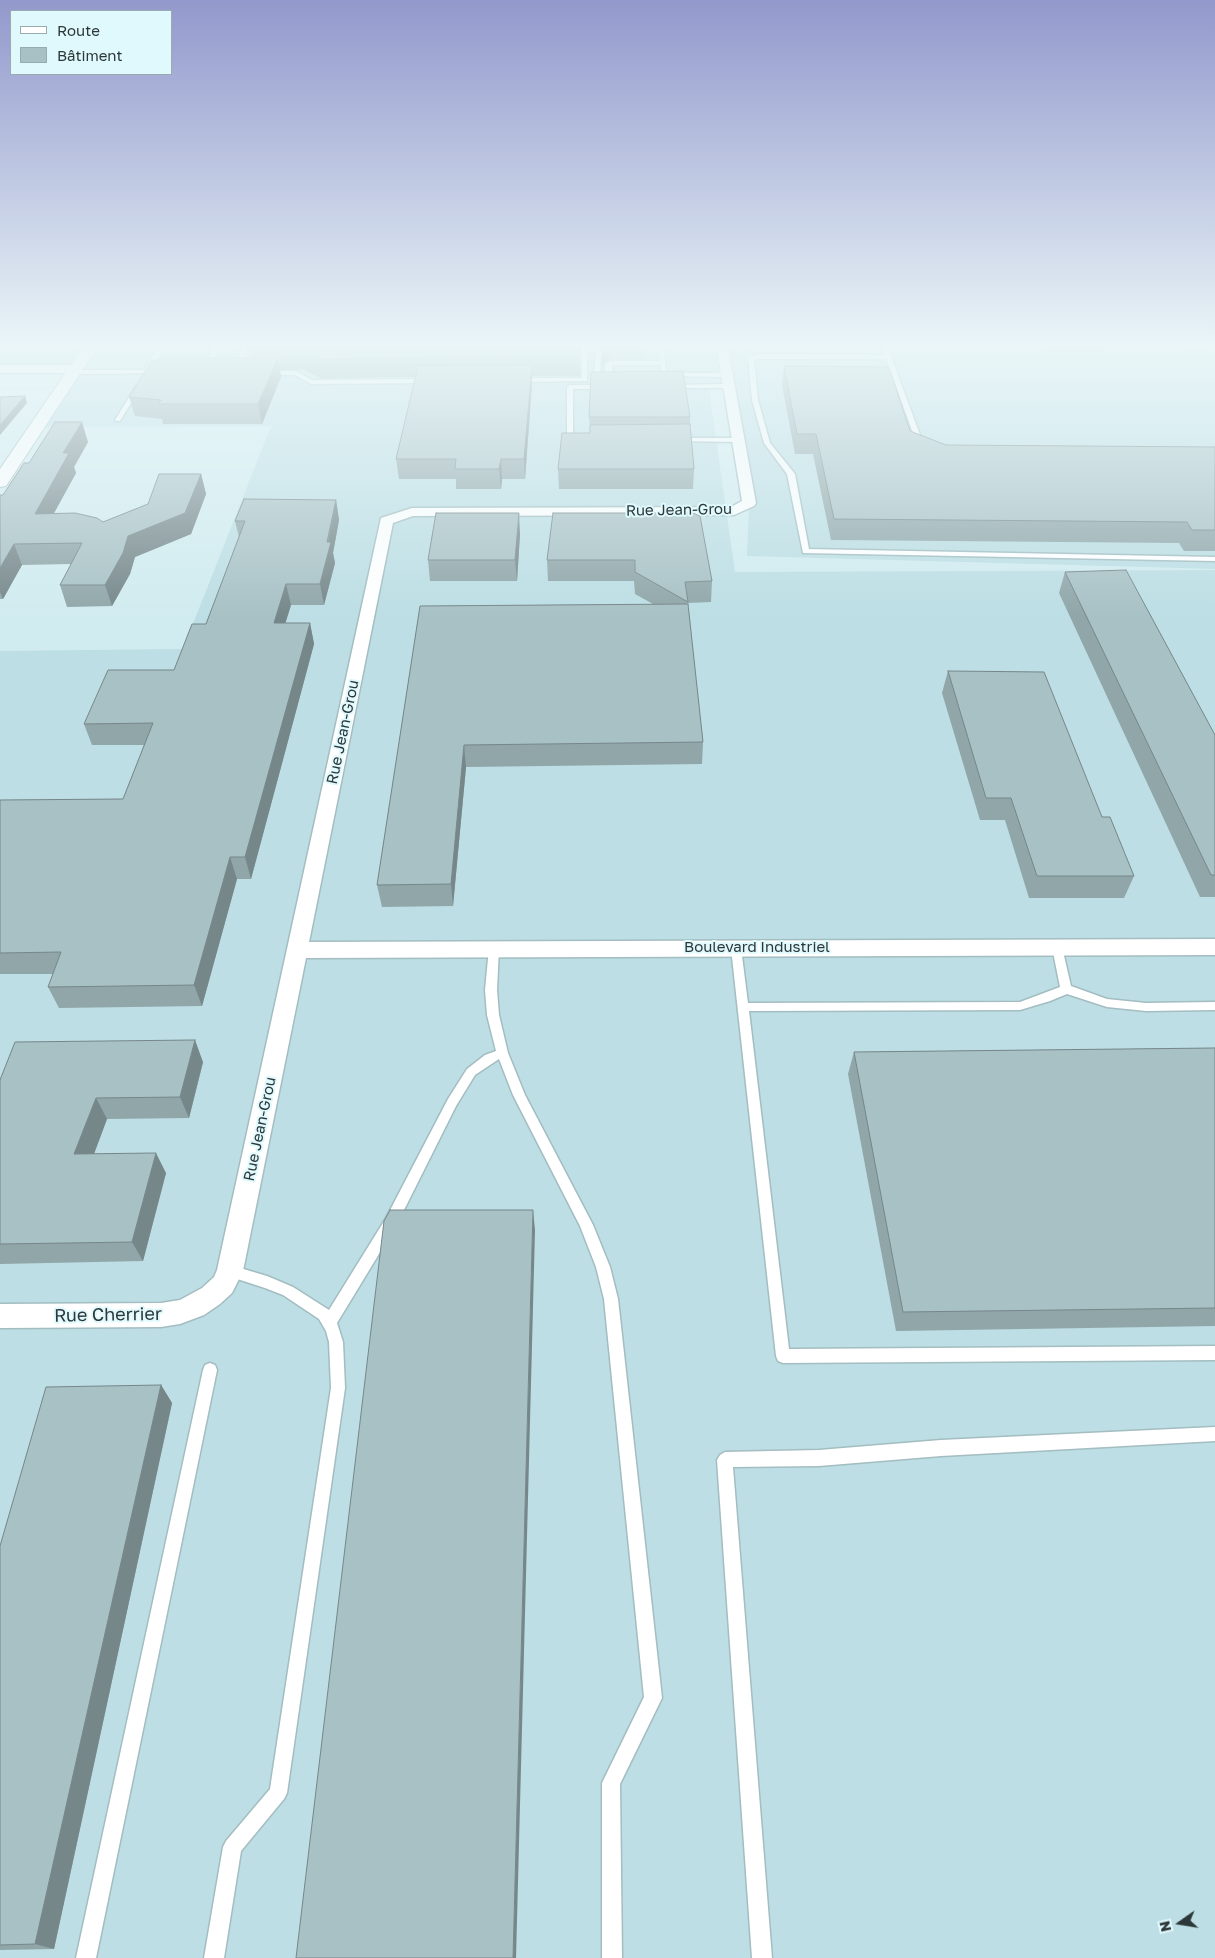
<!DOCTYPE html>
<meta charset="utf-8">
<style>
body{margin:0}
#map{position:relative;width:1215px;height:1958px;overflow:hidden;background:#d1ecf0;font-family:"Golos Text",sans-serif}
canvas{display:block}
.legend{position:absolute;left:10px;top:10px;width:162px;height:65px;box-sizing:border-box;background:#dff9fd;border:1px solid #98abaf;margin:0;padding:6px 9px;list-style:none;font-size:15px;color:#2d3739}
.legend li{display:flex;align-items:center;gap:10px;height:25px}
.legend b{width:25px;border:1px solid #98abaf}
.north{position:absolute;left:1155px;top:1898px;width:50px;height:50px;-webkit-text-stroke:4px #dff9fd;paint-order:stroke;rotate:257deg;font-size:14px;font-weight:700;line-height:20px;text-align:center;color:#2d3739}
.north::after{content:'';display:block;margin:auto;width:18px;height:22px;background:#2d3739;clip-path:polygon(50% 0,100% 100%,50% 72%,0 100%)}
</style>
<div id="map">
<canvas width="1215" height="1958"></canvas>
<ul class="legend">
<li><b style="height:6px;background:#fff"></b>Route</li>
<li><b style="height:14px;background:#a8c1c5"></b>Bâtiment</li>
</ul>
<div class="north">N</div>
</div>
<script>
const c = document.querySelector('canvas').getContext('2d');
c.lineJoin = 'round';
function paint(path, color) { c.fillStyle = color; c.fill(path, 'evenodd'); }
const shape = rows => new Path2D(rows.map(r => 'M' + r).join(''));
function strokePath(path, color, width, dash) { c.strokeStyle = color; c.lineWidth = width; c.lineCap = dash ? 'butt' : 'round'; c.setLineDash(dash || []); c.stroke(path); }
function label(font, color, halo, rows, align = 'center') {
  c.font = font + ' "Golos Text",sans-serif'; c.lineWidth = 4; c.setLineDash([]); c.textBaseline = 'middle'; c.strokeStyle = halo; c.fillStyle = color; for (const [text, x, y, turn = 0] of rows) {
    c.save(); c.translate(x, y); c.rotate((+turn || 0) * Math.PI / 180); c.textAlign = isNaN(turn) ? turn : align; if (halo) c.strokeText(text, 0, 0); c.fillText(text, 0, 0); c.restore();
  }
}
paint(shape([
 [0,343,1215,343,1215,569,747,556,749,503,728,382,708,383,735,572,1215,570,1215,1958,0,1958,0,651,183,649,271,426,37,427,75,369,0,370]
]), '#bcdee4');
const service = shape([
 [161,343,167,343,151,370,161,371,161,373,73,374,70,372,73,370,144,370,161,343],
 [216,343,222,343,209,370,204,371,216,343],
 [244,343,250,343,238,371,233,372,244,343],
 [581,343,587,343,587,381,519,382,516,380,519,378,582,378,581,343],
 [657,343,663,343,666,371,662,371,660,365,612,365,612,375,597,376,594,374,596,350,601,351,600,372,605,372,605,364,612,361,660,361,657,343],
 [743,343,749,343,750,349,746,349,743,343],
 [880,343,886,343,923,443,926,445,925,446,917,444,886,359,754,359,758,400,770,443,795,474,809,549,1215,557,1215,561,803,553,787,474,764,443,752,400,748,357,762,354,884,355,880,343],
 [1215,343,1215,347,1190,348,1187,346,1190,344,1215,343],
 [266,371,296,371,312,380,430,379,433,381,430,383,311,384,295,375,264,374,263,373,266,371],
 [668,373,726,373,729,375,726,377,666,376,666,374,668,373],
 [570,385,604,385,607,387,604,389,573,389,573,439,579,441,576,443,567,441,567,387,570,385],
 [670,385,728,384,731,386,728,388,668,388,668,386,670,385],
 [136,386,141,387,120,421,116,421,115,420,136,386],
 [677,438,738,438,741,440,738,442,675,441,674,440,677,438],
 [1057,943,1062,947,1071,986,1107,999,1146,1003,1215,1002,1215,1010,1146,1011,1107,1007,1067,994,1050,1001,1020,1010,749,1011,789,1349,1215,1346,1215,1360,783,1363,778,1361,776,1356,731,948,732,945,740,945,741,948,748,1003,1020,1002,1060,987,1052,947,1057,943],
 [494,944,499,948,497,990,499,1015,508,1053,525,1095,593,1225,610,1267,618,1299,662,1698,620,1784,622,1958,602,1958,602,1783,644,1697,604,1299,596,1267,580,1226,513,1095,499,1059,475,1075,456,1106,396,1226,337,1323,343,1342,345,1388,287,1793,284,1799,241,1851,224,1958,204,1958,223,1847,226,1841,270,1789,331,1388,329,1342,326,1331,319,1319,283,1295,265,1288,225,1275,223,1271,225,1267,230,1265,267,1276,293,1287,329,1310,386,1218,448,1099,467,1069,485,1055,496,1051,487,1015,485,990,489,948,494,944],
 [210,1363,215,1365,217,1370,96,1958,76,1958,203,1370,205,1365,210,1363],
 [1215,1427,1215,1441,941,1456,819,1466,733,1467,772,1958,752,1958,717,1460,720,1455,725,1452,819,1450,941,1440,1215,1427]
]);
const minor = shape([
 [716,343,727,343,756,503,754,506,734,515,413,516,393,523,309,942,1215,939,1215,955,306,958,243,1271,232,1293,220,1304,204,1315,180,1324,161,1327,0,1328,0,1304,161,1303,180,1300,202,1288,214,1277,217,1270,381,518,412,508,731,507,742,501,716,343],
 [0,365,76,365,82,369,76,373,0,373,0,365]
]);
const tertiary = shape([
 [86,343,100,343,6,486,0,487,0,469,86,343]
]);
strokePath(service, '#a3bdc1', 3);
strokePath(minor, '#a3bdc1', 3);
strokePath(tertiary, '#a3bdc1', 2);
paint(service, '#fff');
paint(minor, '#fff');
paint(tertiary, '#fff');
paint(shape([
 [579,343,580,376,532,376,532,384,525,479,502,479,501,489,456,489,456,479,399,479,396,459,416,377,320,378,304,370,280,370,281,377,262,424,163,424,162,419,135,416,129,397,252,358,251,350],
 [595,343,643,343,643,359,611,359,604,362,602,370,602,350,595,349],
 [1040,343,1105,343,1103,351,1045,351],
 [784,366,910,431,946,445,1215,447,1215,551,1184,551,1179,543,831,540,813,454,795,454,782,385],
 [589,417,690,417,690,425,694,469,693,489,559,489,558,469,590,433],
 [88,442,74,467,76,473,54,513,103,522,148,504,201,474,206,494,191,534,135,557,130,574,112,606,67,607,60,585,71,564,22,565,3,599,0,599,0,495,3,495,29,463],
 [336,500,339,520,333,553,335,563,324,605,291,605,285,623,310,623,314,644,251,879,237,879,202,1006,59,1008,48,987,53,974,0,974,0,800,123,799,144,745,92,745,84,724,174,670,206,624,239,537,235,521],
 [553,513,712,581,711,602,687,603,703,742,702,764,466,767,453,906,382,907,377,885,420,606,653,604,635,594,634,581,548,581,547,560],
 [520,534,517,581,430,581,428,560],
 [1065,572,1215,735,1215,897,1200,897,1059,593],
 [948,671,1102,817,1134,876,1124,898,1029,898,1005,820,980,820,942,693],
 [1215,1048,1215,1326,896,1331,848,1074,854,1052],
 [203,1062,189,1118,107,1119,94,1154,166,1173,143,1261,0,1264,0,1080],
 [161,1385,172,1403,54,1949,0,1950,0,1546]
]), '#90a6a9');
paint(shape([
 [611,346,611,359,604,362,602,370,602,357,604,349],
 [278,358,281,377,262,424,258,404],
 [532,365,532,384,525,479,524,459],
 [25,396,27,403,0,435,0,425],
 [82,422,88,442,74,467,76,473,42,535,35,514,63,453],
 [501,459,502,479,501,489,499,469],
 [201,474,206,494,191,534,135,557,130,574,112,606,105,585,128,536],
 [336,500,339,520,333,553,335,563,324,605,320,584],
 [519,513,520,534,517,581,515,560],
 [14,544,22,565,3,599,0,592,0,568],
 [286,584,291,605,279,644,274,623],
 [310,623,314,644,251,879,245,857],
 [464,745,466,767,453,906,451,884],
 [230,857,237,879,202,1006,194,985],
 [195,1040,203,1062,189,1118,180,1097],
 [96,1098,107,1119,86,1175,74,1154],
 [156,1153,166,1173,143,1261,132,1242],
 [533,1210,535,1230,516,1958,513,1958],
 [161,1385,172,1403,54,1949,35,1944]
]), '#76878a');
const building = shape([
 [254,343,579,343,580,357,317,359,301,351,251,350,254,343],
 [602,343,643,343,644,346,611,346,604,349,602,357,602,343],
 [166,358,278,358,258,404,158,404,161,400,129,397,152,360,165,360,166,358],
 [532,365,524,459,501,459,499,469,455,469,456,459,396,459,418,366,532,365],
 [784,366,889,367,910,431,946,445,1215,447,1215,530,1192,530,1187,522,834,519,816,434,797,434,784,366],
 [683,371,690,417,589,417,591,372,683,371],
 [25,396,0,425,0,397,25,396],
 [55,422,82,422,63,453,69,453,35,514,75,513,97,518,103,522,148,504,159,474,201,474,185,513,128,536,123,553,105,585,60,585,82,543,14,544,0,568,0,495,3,495,24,463,29,463,55,422],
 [690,424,694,469,558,469,562,433,590,433,590,425,690,424],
 [244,499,336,500,327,542,331,542,320,584,286,584,274,623,310,623,245,857,230,857,194,985,48,987,61,952,0,953,0,800,123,799,153,723,84,724,108,670,174,670,192,624,206,624,245,521,235,521,244,499],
 [436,513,519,513,515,560,428,560,436,513],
 [553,513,693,513,700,516,712,581,685,582,688,602,635,572,635,560,547,560,553,513],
 [1126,570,1215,735,1215,875,1211,875,1065,572,1126,570],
 [688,604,703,742,464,745,451,884,377,885,420,606,688,604],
 [948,671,1044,672,1102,817,1110,817,1134,876,1037,876,1011,798,986,798,948,671],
 [195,1040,180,1097,96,1098,74,1154,156,1153,132,1242,0,1244,0,1080,15,1042,195,1040],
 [1215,1048,1215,1308,903,1312,854,1052,1215,1048],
 [390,1210,533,1210,513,1958,296,1958,384,1221,390,1210],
 [161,1385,35,1944,0,1945,0,1546,46,1387,161,1385]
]);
paint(building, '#a8c1c5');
strokePath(building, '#76878a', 1);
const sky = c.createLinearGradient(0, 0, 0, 617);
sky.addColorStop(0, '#9398cc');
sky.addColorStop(0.56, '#eaf6f8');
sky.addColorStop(1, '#eaf6f800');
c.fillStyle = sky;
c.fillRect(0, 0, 1215, 617);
label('15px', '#2d3739', '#dff9fd', [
 ["Rue Jean-Grou",679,510,-1],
 ["Rue Jean-Grou",343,732,-78],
 ["Boulevard Industriel",757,947],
 ["Rue Jean-Grou",260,1129,-78]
]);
label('18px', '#2d3739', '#dff9fd', [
 ["Rue Cherrier",108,1315,-1]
]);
</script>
